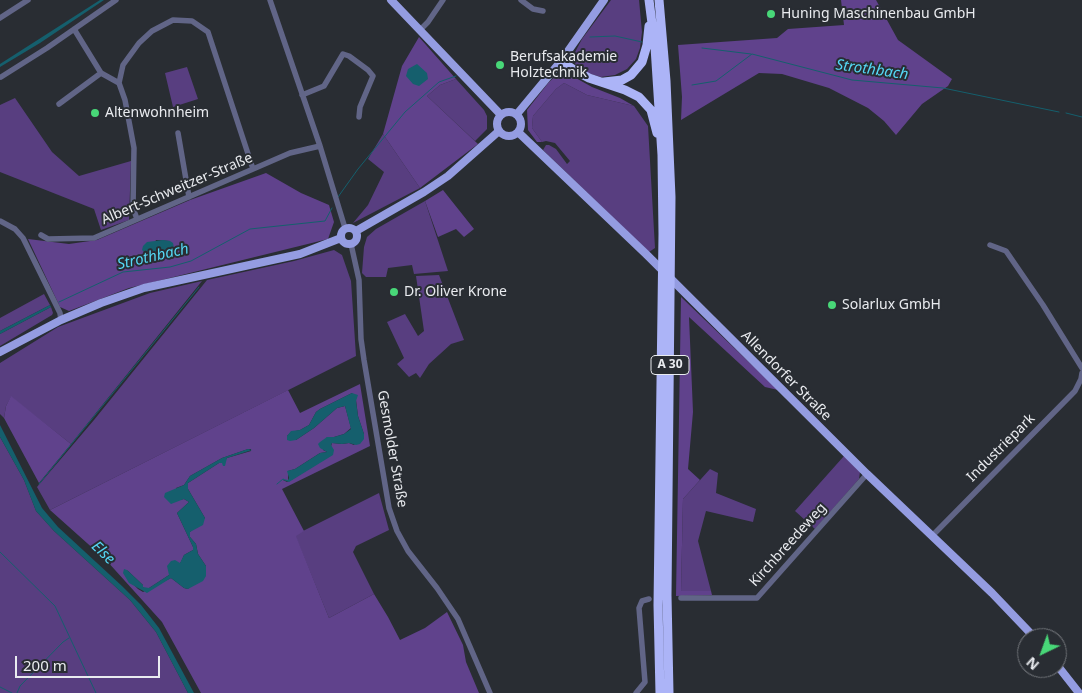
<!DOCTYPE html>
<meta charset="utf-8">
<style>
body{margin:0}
#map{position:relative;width:1082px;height:693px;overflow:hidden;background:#292d33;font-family:"Noto Sans",sans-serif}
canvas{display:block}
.north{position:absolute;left:1017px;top:628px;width:50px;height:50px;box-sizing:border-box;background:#292d33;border:1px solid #76797e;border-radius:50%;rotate:222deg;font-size:14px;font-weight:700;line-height:20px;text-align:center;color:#e9ebef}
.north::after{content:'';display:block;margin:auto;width:18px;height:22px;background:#48d778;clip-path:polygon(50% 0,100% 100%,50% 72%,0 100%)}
.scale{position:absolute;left:15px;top:656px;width:145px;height:22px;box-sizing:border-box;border:2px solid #e9ebef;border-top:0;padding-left:6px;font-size:15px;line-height:18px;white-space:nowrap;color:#e9ebef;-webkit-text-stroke:4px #292d33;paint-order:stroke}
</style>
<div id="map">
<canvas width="1082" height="693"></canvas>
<div class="north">N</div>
<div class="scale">200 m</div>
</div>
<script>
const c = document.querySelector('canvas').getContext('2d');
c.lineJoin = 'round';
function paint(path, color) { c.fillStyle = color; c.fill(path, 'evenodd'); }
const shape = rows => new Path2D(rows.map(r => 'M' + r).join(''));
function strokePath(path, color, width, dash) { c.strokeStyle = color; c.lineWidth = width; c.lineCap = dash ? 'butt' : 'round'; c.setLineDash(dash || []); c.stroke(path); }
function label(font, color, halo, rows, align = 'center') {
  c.font = font + ' "Noto Sans",sans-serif'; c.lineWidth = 4; c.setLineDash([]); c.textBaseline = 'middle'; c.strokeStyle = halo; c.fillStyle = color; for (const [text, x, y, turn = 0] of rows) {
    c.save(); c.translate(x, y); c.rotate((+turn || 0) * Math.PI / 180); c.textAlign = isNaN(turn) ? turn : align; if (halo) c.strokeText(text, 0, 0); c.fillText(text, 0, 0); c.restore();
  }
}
paint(shape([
 [611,0,639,0,642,32,640,48,636,59,627,69,615,75,601,77,584,72,576,66,573,56,582,39],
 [187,67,198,99,173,107,165,73],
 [456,79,484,110,487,116,487,129,475,141,427,96,440,85],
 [564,83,587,95,634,106,648,126,655,248,649,252,543,150,546,145,549,145,556,149,567,164,570,161,555,143,546,141,542,142,532,128,533,116,556,89],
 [15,98,52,152,79,176,131,161,129,220,101,230,94,209,0,172,0,105],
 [383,134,420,188,353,223,368,205,384,172,368,159],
 [425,201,448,271,414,274,412,265,388,268,386,277,366,277,362,273,364,247,367,237,376,229],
 [334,250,342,255,351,281,356,356,50,510,37,487,94,420,207,280,294,261],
 [439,275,464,340,451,344,429,364,420,378,416,373,409,377,397,364,404,358,387,322,405,314,418,336,424,331,416,276],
 [202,281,71,444,11,397,6,406,4,418,0,414,0,363,58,327,150,293],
 [44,294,50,305,0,331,0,318],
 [51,307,53,313,52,315,0,346,0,334],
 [0,437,24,480,36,511,54,531,130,600,156,632,188,693,0,693],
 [844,456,860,472,859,479,815,529,795,511],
 [710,469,718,473,716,493,756,509,753,522,706,511,698,541,711,591,681,591,683,499],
 [379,493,389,530,356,546,353,552,374,594,329,618,295,535]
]), '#583e80');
paint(shape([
 [841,0,876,0,898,40,952,79,948,86,922,104,896,135,884,121,868,108,829,88,782,74,759,73,681,120,682,97,678,45,777,38,788,29,844,25],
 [419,37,456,79,440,85,427,96,478,144,420,188,383,134,402,66],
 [565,72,592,87,620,98,634,106,587,95,564,83,556,89,533,116,532,128,542,142,537,142,528,130,527,110,549,82,558,74],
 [266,173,301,193,329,205,334,222,328,239,129,288,69,311,60,307,28,239,69,244,97,240,190,200],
 [156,240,170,241,164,254,159,256,149,256],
 [443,190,474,229,464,237,456,229,438,237,425,201],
 [681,297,778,390,765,387,689,317,693,412,688,469,700,480,683,499,681,591,711,591,712,595,676,596],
 [360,384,370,446,282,489,304,531,296,536,329,618,374,594,388,617,400,640,425,628,447,612,463,645,466,662,479,693,201,693,162,622,106,560,50,510,288,390,300,413],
 [352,393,356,400,358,416,364,434,354,445,349,443,342,444,332,443,328,457,291,480,287,482,283,480,288,480,288,471,295,469,320,453,327,452,323,450,327,437,334,437,344,434,351,428,345,406,337,408,314,428,296,440,288,440,287,436,291,432,300,430,309,425,316,412,320,409],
 [248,449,251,449,251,451,227,458,225,461,219,463,188,483,188,489,205,518,190,532,190,537,196,544,198,554,206,566,188,589,184,588,171,578,143,592,138,589,133,584,127,570,143,585,143,587,145,589,149,588,169,575,181,562,184,555,193,550,193,547,177,513,189,502,184,499,178,500,176,488,184,485,190,476,222,458],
 [11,396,71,444,39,483,4,418,6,406]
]), '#60428c');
paint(shape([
 [100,0,104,0,40,43,0,67,0,64],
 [417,64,427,73,428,79,419,86,413,84,406,76,408,69],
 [163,240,170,241,173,243,174,248,170,252,159,256,152,256,146,254,142,250,143,246,147,242],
 [50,305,51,307,0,334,0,331],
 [352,393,358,395,356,401,358,416,364,434,364,439,360,444,356,445,349,443,342,444,332,443,331,445,334,450,333,455,289,482,283,480,283,479,288,480,289,478,287,471,295,469,320,453,327,452,320,448,318,444,320,442,327,437,334,437,344,434,351,429,345,406,337,408,314,428,296,440,290,441,287,440,287,436,291,431,300,430,309,425,316,412,320,409],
 [0,425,42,508,58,527,122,586,141,605,159,628,194,693,188,693,156,632,130,600,54,531,36,511,24,480,0,437],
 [248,449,252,450,227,458,225,466,223,466,222,463,219,463,188,483,188,489,205,518,203,525,190,532,190,537,196,544,198,554,206,566,206,576,203,581,188,589,184,588,171,578,147,593,129,583,123,573,124,569,127,570,143,585,143,587,149,588,169,575,167,566,171,561,175,560,180,563,184,555,193,550,193,547,177,513,189,502,184,499,171,504,164,497,165,493,184,485,190,476,222,458]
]), '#155f6d');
strokePath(shape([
 [590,37,615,36,642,42],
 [702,48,751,54],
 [692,85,716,81,752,54,852,80,943,88,1059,112],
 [1066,113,1082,117],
 [338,197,358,169,405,112,439,82,456,76],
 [59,302,123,272,170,267,191,261,250,229,325,221,332,208],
 [39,484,199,287],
 [277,484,283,479],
 [0,552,55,606,96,693],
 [0,687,12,693],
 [17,693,20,686,63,642,69,638]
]), '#155f6d', 1);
strokePath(shape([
 [270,0,320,146,345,228],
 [521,0,533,9,543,11],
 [0,18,28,0],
 [74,29,101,73,119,83],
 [421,29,428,22,443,0],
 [1,77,47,48,116,0],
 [302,95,324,86,343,54,349,56,368,70,373,76,360,107,359,117],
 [59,104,101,73],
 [178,133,189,197],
 [137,219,133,208,134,148,125,100,119,83,123,65,139,43,152,31,173,20,192,21,208,32,253,169],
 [0,221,15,229,23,238,60,313,61,320],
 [41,235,48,239,94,238,290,153,320,146],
 [351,244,359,280,361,339,364,360,389,508,397,531,408,551,437,588,458,619,490,693],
 [990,245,1006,251,1043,305,1082,368],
 [932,536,1075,391,1081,379,1082,373],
 [681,598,757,598,867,474],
 [636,693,645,682,639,608,642,601,649,599]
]), '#616587', 5.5);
strokePath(shape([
 [391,0,501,115],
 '497 124a12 12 0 1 1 24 0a12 12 0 1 1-24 0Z',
 [517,114,561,61,604,0],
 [518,132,646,254,867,474,992,593,1035,638],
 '341 236a8 8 0 1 1 16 0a8 8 0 1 1-16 0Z',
 [356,231,424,192,448,176,499,131],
 [0,352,61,320,101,303,144,288,300,254,341,238],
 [1057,665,1079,693]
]), '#949ce1', 8);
strokePath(shape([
 [649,0,655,47,662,155,663,234,658,605,660,693],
 [659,0,666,81,671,197,667,595,669,693],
 [561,61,574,70,589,78,625,90,639,97,651,110,657,133],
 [604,82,622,80,631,75,642,62,647,45,649,26]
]), '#acb4f7', 9);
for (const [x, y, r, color] of [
 [771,14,5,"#48d778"],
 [500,65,5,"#48d778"],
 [95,113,5,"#48d778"],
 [394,292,5,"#48d778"],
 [832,305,5,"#48d778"]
]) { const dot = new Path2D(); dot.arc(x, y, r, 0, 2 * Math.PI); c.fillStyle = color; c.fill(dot); strokePath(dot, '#292d33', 2); }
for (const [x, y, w] of [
 [670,365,38]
]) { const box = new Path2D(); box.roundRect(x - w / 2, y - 9.5, w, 19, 4); c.fillStyle = '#292d33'; c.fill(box); strokePath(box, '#e9ebef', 1); }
label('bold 12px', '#e9ebef', null, [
 ["A 30",670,365]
]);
label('14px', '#e9ebef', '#292d33', [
 ["Huning Maschinenbau GmbH",781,14],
 ["Berufsakademie",510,57],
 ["Holztechnik",510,73],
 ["Altenwohnheim",105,113],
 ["Dr. Oliver Krone",404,292],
 ["Solarlux GmbH",842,305]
], 'left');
label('14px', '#e9ebef', '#292d33', [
 ["Albert-Schweitzer-Straße",177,189,-23],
 ["Allendorfer Straße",786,376,45],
 ["Industriepark",1001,448,-45],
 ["Gesmolder Straße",392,449,80],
 ["Kirchbreedeweg",788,545,-48]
]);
label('italic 15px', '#55d8f5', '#292d33', [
 ["Strothbach",872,70,8],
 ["Strothbach",153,257,-13],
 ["Else",103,553,44]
]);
</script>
